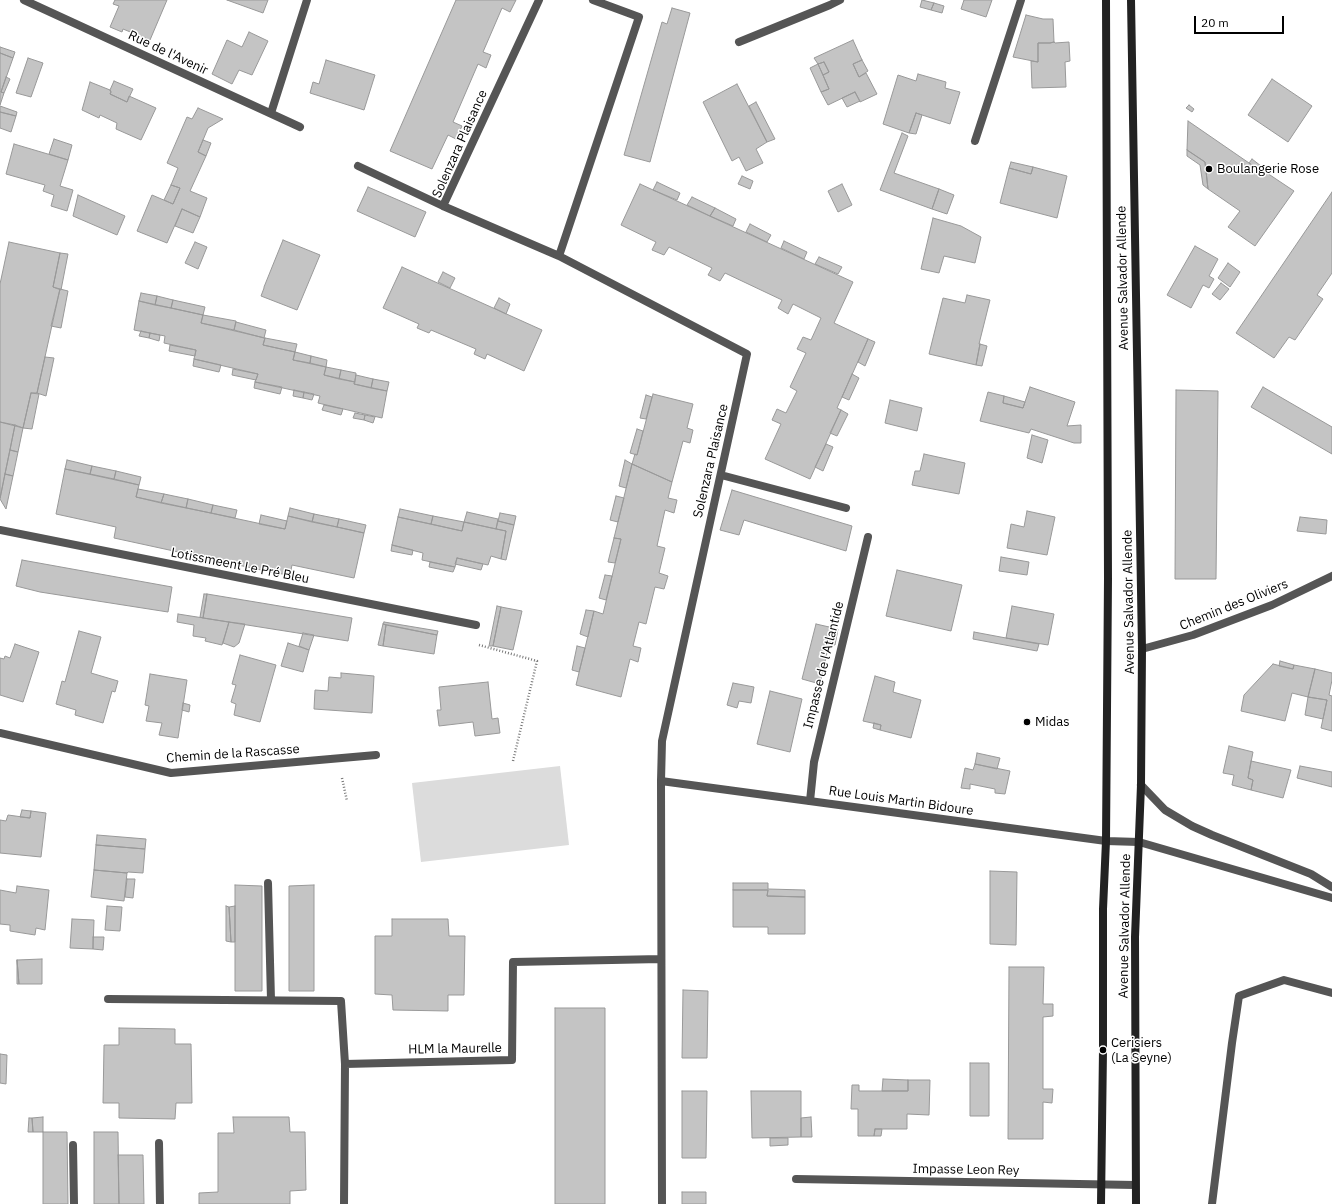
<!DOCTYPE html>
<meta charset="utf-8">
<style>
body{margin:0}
#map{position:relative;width:1332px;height:1204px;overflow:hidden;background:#fff;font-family:"IBM Plex Sans",sans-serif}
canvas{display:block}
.scale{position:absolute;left:1194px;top:16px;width:90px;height:18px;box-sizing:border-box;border:2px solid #000;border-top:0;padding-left:5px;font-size:12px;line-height:14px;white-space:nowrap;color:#000;-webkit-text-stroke:3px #fff;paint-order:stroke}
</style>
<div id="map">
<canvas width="1332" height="1204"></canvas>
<div class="scale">20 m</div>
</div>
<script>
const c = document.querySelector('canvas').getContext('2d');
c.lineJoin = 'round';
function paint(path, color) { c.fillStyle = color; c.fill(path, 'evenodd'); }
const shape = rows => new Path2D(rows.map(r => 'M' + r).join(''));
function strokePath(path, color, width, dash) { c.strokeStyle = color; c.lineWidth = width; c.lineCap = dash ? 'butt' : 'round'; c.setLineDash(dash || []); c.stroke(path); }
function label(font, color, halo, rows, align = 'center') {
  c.font = font + ' "IBM Plex Sans",sans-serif'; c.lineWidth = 3; c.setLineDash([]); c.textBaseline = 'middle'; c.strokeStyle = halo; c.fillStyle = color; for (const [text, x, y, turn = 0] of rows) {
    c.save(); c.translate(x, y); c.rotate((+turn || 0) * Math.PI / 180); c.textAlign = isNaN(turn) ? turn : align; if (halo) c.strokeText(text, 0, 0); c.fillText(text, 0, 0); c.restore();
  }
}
paint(shape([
 [560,766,569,845,421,862,412,783]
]), '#dcdcdc');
const building = shape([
 [115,0,167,0,150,40,123,29,122,32,110,27,119,6,113,4,115,0],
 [227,0,268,0,263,13,227,0],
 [456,0,516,0,510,12,502,8,483,52,491,55,486,68,478,64,453,122,462,126,456,139,448,135,432,169,390,151,456,0],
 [922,0,934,3,931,10,920,7,922,0],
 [964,0,992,0,986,17,961,9,964,0],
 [934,3,944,6,942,13,931,10,934,3],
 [672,8,690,13,650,162,624,155,662,22,667,24,672,8],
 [1026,15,1043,19,1053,19,1054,42,1050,43,1038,43,1038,62,1013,57,1026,15],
 [249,32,268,41,252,75,239,70,232,84,212,74,227,40,242,47,249,32],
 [853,40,862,60,853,64,859,77,866,73,877,94,860,102,855,92,828,105,821,92,829,89,823,75,829,72,824,62,818,64,814,58,853,40],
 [1054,42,1055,43,1069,42,1070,61,1065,62,1066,87,1032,88,1031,61,1038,62,1038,43,1050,43,1054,42],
 [0,47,15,52,13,58,0,53,0,47],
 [0,53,13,58,1,92,4,93,0,105,0,53],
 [28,58,43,63,31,97,16,93,28,58],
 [326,60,375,75,364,110,310,93,313,82,319,84,326,60],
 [862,60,868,71,859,77,853,64,862,60],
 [824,62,829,72,823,75,818,64,824,62],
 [818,64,829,89,821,92,810,68,818,64],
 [918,74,946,82,945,88,960,92,950,124,916,113,909,133,883,124,898,75,916,81,918,74],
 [6,77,10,79,4,93,1,92,6,77],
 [1272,79,1312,106,1288,142,1248,115,1272,79],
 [114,81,133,89,127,102,110,94,111,92,110,90,114,81],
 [90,82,110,90,111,92,110,94,127,102,129,96,156,108,141,140,116,129,117,123,100,115,99,118,82,110,90,82],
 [737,84,767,142,756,149,763,163,746,171,739,157,732,161,703,102,737,84],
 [855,92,860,101,847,107,842,98,855,92],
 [756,102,775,139,767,142,749,106,756,102],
 [1189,105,1194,109,1192,112,1186,108,1189,105],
 [0,106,17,112,16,116,0,112,0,106],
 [198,108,223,119,208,128,198,152,206,156,190,191,207,198,200,217,182,209,167,243,137,231,152,195,173,204,180,188,171,185,178,168,167,163,187,117,192,119,198,108],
 [0,112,16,116,11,132,0,128,0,112],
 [916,113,922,115,916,134,909,133,916,113],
 [1188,121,1265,174,1267,173,1294,191,1255,246,1228,227,1240,211,1208,189,1205,162,1187,150,1188,121],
 [902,133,908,136,894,173,939,189,932,209,880,190,902,133],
 [54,139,72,145,68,160,49,154,54,139],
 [203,140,211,143,206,156,198,152,203,140],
 [14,144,68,160,60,186,73,190,67,211,51,206,54,195,43,191,45,185,6,174,14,144],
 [1187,150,1205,162,1208,189,1203,185,1200,165,1187,156,1187,150],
 [1252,159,1261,166,1259,169,1249,163,1252,159],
 [1011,162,1033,167,1031,174,1009,168,1011,162],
 [1033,167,1067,176,1057,218,1000,203,1009,168,1031,174,1033,167],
 [742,176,753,181,750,189,738,184,742,176],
 [657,182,680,193,677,200,653,190,657,182],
 [640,184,853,282,834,323,868,339,837,408,841,410,810,479,765,459,781,424,772,420,777,409,786,413,797,391,790,387,806,353,797,349,803,337,811,340,821,318,793,304,788,314,778,308,782,300,725,273,720,281,708,275,712,268,669,247,664,255,652,250,656,242,621,225,640,184],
 [842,184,852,205,838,212,828,191,842,184],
 [171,185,180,188,173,204,164,200,171,185],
 [368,187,426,212,415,237,357,211,368,187],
 [939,189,954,195,947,214,932,209,939,189],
 [1332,192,1332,273,1317,295,1323,299,1295,340,1289,337,1274,358,1236,333,1332,192],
 [78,195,125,216,117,235,73,216,78,195],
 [692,197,715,208,710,216,687,205,692,197],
 [715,208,736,219,733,226,710,216,715,208],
 [182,209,200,217,193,233,175,226,182,209],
 [933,218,961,226,981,237,975,263,944,256,939,273,921,269,933,218],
 [750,224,771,235,767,242,746,232,750,224],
 [283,240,320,255,297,310,261,296,264,288,264,287,283,240],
 [784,241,807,252,804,259,781,248,784,241],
 [9,242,60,253,53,287,60,289,37,393,31,393,23,428,0,422,0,284,9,242],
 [195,242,207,247,198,269,185,263,195,242],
 [1195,246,1218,259,1209,276,1214,279,1209,288,1203,285,1191,308,1167,295,1195,246],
 [60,253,68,254,61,290,53,287,60,253],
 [819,257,842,267,838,274,815,264,819,257],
 [1228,263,1240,272,1230,287,1218,278,1228,263],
 [402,267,542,330,524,371,487,354,485,359,474,354,476,349,431,330,429,333,417,328,419,324,383,308,402,267],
 [443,272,455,278,450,288,438,282,443,272],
 [1221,283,1229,289,1220,300,1212,294,1221,283],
 [60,289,68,291,61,328,51,326,60,289],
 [141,293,157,296,155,305,139,301,141,293],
 [967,295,990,300,979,344,980,344,976,365,929,354,943,298,965,303,967,295],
 [157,296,173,300,171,308,155,305,157,296],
 [499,298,510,304,506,314,494,308,499,298],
 [173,300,205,307,203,315,171,308,173,300],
 [139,301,203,315,201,323,265,338,263,345,295,352,293,360,326,367,324,375,355,382,354,384,387,391,382,418,318,403,320,396,255,382,258,374,194,359,196,350,164,343,165,336,134,330,139,301],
 [203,315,236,321,234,330,201,323,203,315],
 [236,322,266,330,264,338,234,330,236,322],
 [141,331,150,333,149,338,139,336,141,331],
 [150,333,160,335,159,341,149,338,150,333],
 [265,338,297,344,295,352,263,345,265,338],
 [868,339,875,342,865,366,858,362,868,339],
 [980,344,987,346,982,366,976,365,980,344],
 [170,345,196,350,195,356,169,351,170,345],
 [295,352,311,356,310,363,293,360,295,352],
 [311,356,327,360,326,367,310,363,311,356],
 [45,357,54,358,46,396,37,393,45,357],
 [194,359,221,365,219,372,193,366,194,359],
 [326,367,341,370,339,379,324,375,326,367],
 [233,369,258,374,256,380,232,375,233,369],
 [341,370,356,373,355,382,339,379,341,370],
 [852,374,859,378,849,400,842,397,852,374],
 [356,375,373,379,371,388,354,384,356,375],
 [373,379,389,382,387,391,371,388,373,379],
 [255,382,282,387,280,394,254,388,255,382],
 [1030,387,1075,402,1067,426,1081,425,1081,443,1074,443,1031,429,1029,433,980,421,988,392,1004,396,1003,403,1023,408,1030,387],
 [1263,387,1332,427,1332,454,1251,407,1263,387],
 [294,390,304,392,303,398,293,396,294,390],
 [1176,390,1218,391,1216,579,1175,579,1176,390],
 [304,392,314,394,312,400,303,398,304,392],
 [31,393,39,394,32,429,23,428,31,393],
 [653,394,693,404,687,428,693,430,690,443,683,441,672,482,632,464,635,454,637,455,653,394],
 [646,395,652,397,646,419,640,418,646,395],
 [1004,396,1025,402,1023,408,1003,403,1004,396],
 [890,400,922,408,917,431,885,423,890,400],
 [324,405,343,409,341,415,322,410,324,405],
 [841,410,848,414,837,436,830,433,841,410],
 [355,413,365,415,364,420,353,418,355,413],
 [365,415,375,417,373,423,364,420,365,415],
 [0,422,15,425,0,498,0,422],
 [15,425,23,428,18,452,10,450,15,425],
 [637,429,643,431,637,455,630,453,637,429],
 [1032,435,1048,440,1042,463,1027,458,1032,435],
 [826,444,833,447,823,471,815,467,826,444],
 [10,450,18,452,13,476,5,474,10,450],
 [924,454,965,463,959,494,912,485,915,471,920,471,924,454],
 [67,460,92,466,90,474,65,469,67,460],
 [625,460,632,464,626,488,619,486,625,460],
 [632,464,672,482,668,498,677,500,674,513,665,510,657,546,665,548,659,573,668,576,664,589,655,587,646,624,639,622,633,646,641,648,638,662,630,659,621,697,576,685,594,611,603,614,621,539,614,538,632,464],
 [92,466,116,471,114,479,90,474,92,466],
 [65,469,139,485,136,497,285,529,288,516,364,533,354,578,292,565,290,575,275,573,114,538,116,527,56,514,65,469],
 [116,471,141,477,139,485,114,479,116,471],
 [5,474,13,476,6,509,0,499,5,474],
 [138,489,164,494,161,503,136,497,138,489],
 [732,490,852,526,846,551,744,520,739,535,720,530,732,490],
 [164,494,188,499,186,508,161,503,164,494],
 [616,496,624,498,618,522,610,520,616,496],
 [188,499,213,505,211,513,186,508,188,499],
 [213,505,237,510,235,518,211,513,213,505],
 [290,508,314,514,312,522,288,516,290,508],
 [400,509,433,516,431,524,398,517,400,509],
 [1027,511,1055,517,1047,555,1007,548,1011,524,1024,527,1027,511],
 [467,512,498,519,496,529,464,522,467,512],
 [500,513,516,516,514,525,498,521,500,513],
 [314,514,339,519,337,527,312,522,314,514],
 [261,515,287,521,285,529,259,524,261,515],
 [433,516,464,522,462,531,431,524,433,516],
 [398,517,462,531,464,522,506,531,501,559,491,556,488,565,457,558,455,567,422,560,423,553,392,545,398,517],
 [1300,517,1327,520,1326,534,1297,531,1300,517],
 [339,519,366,525,364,533,337,527,339,519],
 [498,521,514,525,506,560,501,559,506,531,496,529,498,521],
 [614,538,621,539,615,563,608,562,614,538],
 [392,545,413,550,412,555,391,551,392,545],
 [1001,557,1029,562,1027,575,999,571,1001,557],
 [457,558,483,564,481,570,455,564,457,558],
 [22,560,172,587,168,612,40,592,16,586,22,560],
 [430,562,455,567,453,572,429,567,430,562],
 [897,570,962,585,951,631,886,616,897,570],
 [605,575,612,576,606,600,599,598,605,575],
 [204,594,207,594,203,618,200,617,204,594],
 [207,594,352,618,348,641,203,618,207,594],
 [497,606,501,607,493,646,489,646,497,606],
 [1012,606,1054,614,1048,645,1006,638,1012,606],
 [501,607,522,611,513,650,493,646,501,607],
 [586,610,594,611,588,637,580,634,586,610],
 [178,614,229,622,222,645,205,641,206,638,193,636,194,625,177,622,178,614],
 [229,622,245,624,239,643,234,647,223,643,229,622],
 [384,622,438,631,437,635,383,624,384,622],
 [383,624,386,625,383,646,378,645,383,624],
 [816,624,838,629,835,645,829,644,820,684,802,679,816,624],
 [386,625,437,635,434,654,383,646,386,625],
 [79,631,101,637,91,673,118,681,115,692,112,691,103,723,75,715,76,710,56,704,62,681,65,682,79,631],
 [974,632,1006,638,1039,644,1037,651,973,639,974,632],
 [303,633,314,635,309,650,299,646,303,633],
 [288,643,309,650,303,672,281,666,288,643],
 [15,644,39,652,23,702,0,695,0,658,4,659,5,656,10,658,15,644],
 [577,646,585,648,579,672,572,670,577,646],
 [240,655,276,665,260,722,234,715,236,704,231,702,236,685,232,684,240,655],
 [1280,661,1294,665,1293,669,1279,666,1280,661],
 [1273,664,1293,669,1294,665,1315,669,1308,697,1292,693,1285,721,1241,711,1244,695,1273,664],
 [1315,669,1332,673,1332,680,1329,695,1332,696,1332,731,1321,728,1327,700,1308,697,1315,669],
 [341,673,374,676,372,713,314,709,315,690,328,691,329,677,341,678,341,673],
 [150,674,187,680,178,738,159,735,162,723,146,721,149,706,145,705,150,674],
 [875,676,895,682,893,692,921,700,911,738,880,730,881,725,863,721,875,676],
 [488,682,492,719,498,718,500,733,475,736,473,722,439,726,437,710,441,710,439,687,488,682],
 [733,683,754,687,751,703,739,701,737,708,727,705,733,683],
 [770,691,802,699,790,752,757,744,770,691],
 [1308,697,1327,700,1323,719,1305,715,1308,697],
 [183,703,190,705,189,712,182,710,183,703],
 [874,723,881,725,880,730,873,728,874,723],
 [1229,746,1253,752,1248,778,1253,780,1251,790,1232,785,1234,775,1223,773,1229,746],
 [977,753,1000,758,997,769,975,764,977,753],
 [1251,761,1291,770,1283,798,1251,790,1253,780,1248,778,1251,761],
 [975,764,1010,771,1005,794,995,793,995,789,970,784,970,789,961,788,965,768,973,770,975,764],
 [1300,766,1332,772,1332,787,1297,778,1300,766],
 [22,810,31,811,30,818,20,817,22,810],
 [31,811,46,813,41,857,0,853,0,820,6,821,8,815,30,818,31,811],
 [97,835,146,839,145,849,96,845,97,835],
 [96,845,145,849,143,873,128,872,127,873,94,870,96,845],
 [94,870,127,873,124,901,91,897,94,870],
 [990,871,1017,872,1016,945,990,944,990,871],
 [127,879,135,879,133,898,125,897,127,879],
 [733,883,768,883,768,889,805,890,805,897,767,896,768,890,733,890,733,883],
 [235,885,262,886,262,991,235,991,235,885],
 [314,885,314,991,289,991,289,886,314,885],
 [17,886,49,890,45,930,36,928,35,935,10,931,10,925,0,924,0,890,16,893,17,886],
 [733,890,768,890,767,896,805,897,805,934,768,934,768,927,733,927,733,890],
 [107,906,122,907,120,931,105,930,107,906],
 [226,906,229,907,231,942,226,941,226,906],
 [235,906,235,942,231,942,229,907,235,906],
 [72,919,94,920,93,949,70,948,72,919],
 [392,919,448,919,449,936,465,936,464,995,448,995,448,1011,393,1010,392,995,375,994,375,936,392,936,392,919],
 [93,937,104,937,103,950,93,949,93,937],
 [42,959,42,984,19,984,17,960,42,959],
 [17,960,19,984,17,984,17,960],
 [1009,967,1044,967,1043,1004,1053,1004,1053,1016,1043,1017,1043,1089,1053,1089,1052,1103,1043,1102,1043,1139,1008,1139,1009,967],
 [683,990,708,991,707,1058,682,1058,683,990],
 [555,1008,605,1008,605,1204,555,1204,555,1008],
 [119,1028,175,1029,175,1044,191,1044,192,1103,176,1103,175,1119,119,1118,119,1103,103,1103,104,1045,119,1045,119,1028],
 [0,1054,7,1055,6,1084,0,1083,0,1054],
 [970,1063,989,1063,989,1116,970,1116,970,1063],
 [883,1079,908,1080,908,1091,882,1091,883,1079],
 [908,1080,930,1080,929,1115,907,1114,907,1129,875,1129,874,1136,858,1136,858,1109,851,1109,852,1085,859,1085,859,1091,908,1091,908,1080],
 [682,1091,707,1091,706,1158,682,1158,682,1091],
 [751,1091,801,1091,801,1137,752,1138,751,1091],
 [43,1117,43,1132,33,1132,32,1118,43,1117],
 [233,1117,289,1117,290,1132,305,1132,306,1190,290,1191,290,1204,199,1204,199,1193,218,1192,218,1133,234,1133,233,1117],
 [811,1117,812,1137,801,1137,801,1118,811,1117],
 [29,1118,32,1118,33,1132,28,1132,29,1118],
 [875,1129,882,1129,881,1136,874,1136,875,1129],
 [43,1132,67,1132,68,1204,43,1204,43,1132],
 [94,1132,118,1132,119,1204,94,1204,94,1132],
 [770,1138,788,1138,788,1145,770,1146,770,1138],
 [118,1155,143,1155,144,1204,119,1204,118,1155],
 [682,1192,706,1192,706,1204,682,1204,682,1192]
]);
paint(building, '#c4c4c4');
strokePath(building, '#999', 1);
strokePath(shape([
 [479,645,537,661,513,761],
 [342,778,347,801]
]), '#777', 2.5, [1, 2]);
strokePath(shape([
 [739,42,830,5,840,0],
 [271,113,307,0],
 [975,141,1021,0],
 [358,166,443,206,559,256,639,17,593,0],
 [443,206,539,0],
 [559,256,747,354,662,741,661,781,662,1204],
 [721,475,846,508],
 [0,530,476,625],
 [810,801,814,762,868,537],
 [268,883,271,1000],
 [108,999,341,1001,345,1064,512,1060,513,962,661,959],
 [159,1143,160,1204],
 [73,1145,74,1204],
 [344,1204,345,1064],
 [1212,1204,1232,1043,1239,996,1284,980,1332,993]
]), '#555', 8);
strokePath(shape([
 [24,0,300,127],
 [1142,649,1193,635,1272,605,1332,576],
 [0,733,171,773,376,755],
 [661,781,1106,841,1139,842,1332,898],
 [1141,785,1165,810,1192,826,1212,835,1311,874,1332,887],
 [796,1179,1135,1185]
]), '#555', 8);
strokePath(shape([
 [1131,0,1142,649,1141,785,1135,937,1136,1204],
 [1101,1204,1103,1050,1103,909,1106,841,1108,578,1106,0]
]), '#222', 8);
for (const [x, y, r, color] of [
 [1209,169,4,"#000"],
 [1027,722,4,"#000"],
 [1103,1050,4,"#000"]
]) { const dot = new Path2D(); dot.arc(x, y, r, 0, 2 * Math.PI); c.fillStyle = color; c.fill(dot); strokePath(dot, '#fff', 1.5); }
label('13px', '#000', '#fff', [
 ["Rue de l'Avenir",168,53,25],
 ["Solenzara Plaisance",460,144,-66],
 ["Avenue Salvador Allende",1123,278,-91],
 ["Solenzara Plaisance",711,461,-77],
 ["Lotissmeent Le Pré Bleu",240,566,11],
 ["Avenue Salvador Allende",1129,602,-91],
 ["Chemin des Oliviers",1234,605,-22],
 ["Impasse de l'Atlantide",824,665,-76],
 ["Chemin de la Rascasse",233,754,-4],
 ["Rue Louis Martin Bidoure",901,801,8],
 ["Avenue Salvador Allende",1125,926,-89],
 ["HLM la Maurelle",455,1049,-1],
 ["Impasse Leon Rey",966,1170,1]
]);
label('13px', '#000', '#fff', [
 ["Boulangerie Rose",1217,169],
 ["Midas",1035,722],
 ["Cerisiers",1111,1043],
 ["(La Seyne)",1111,1058]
], 'left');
</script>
